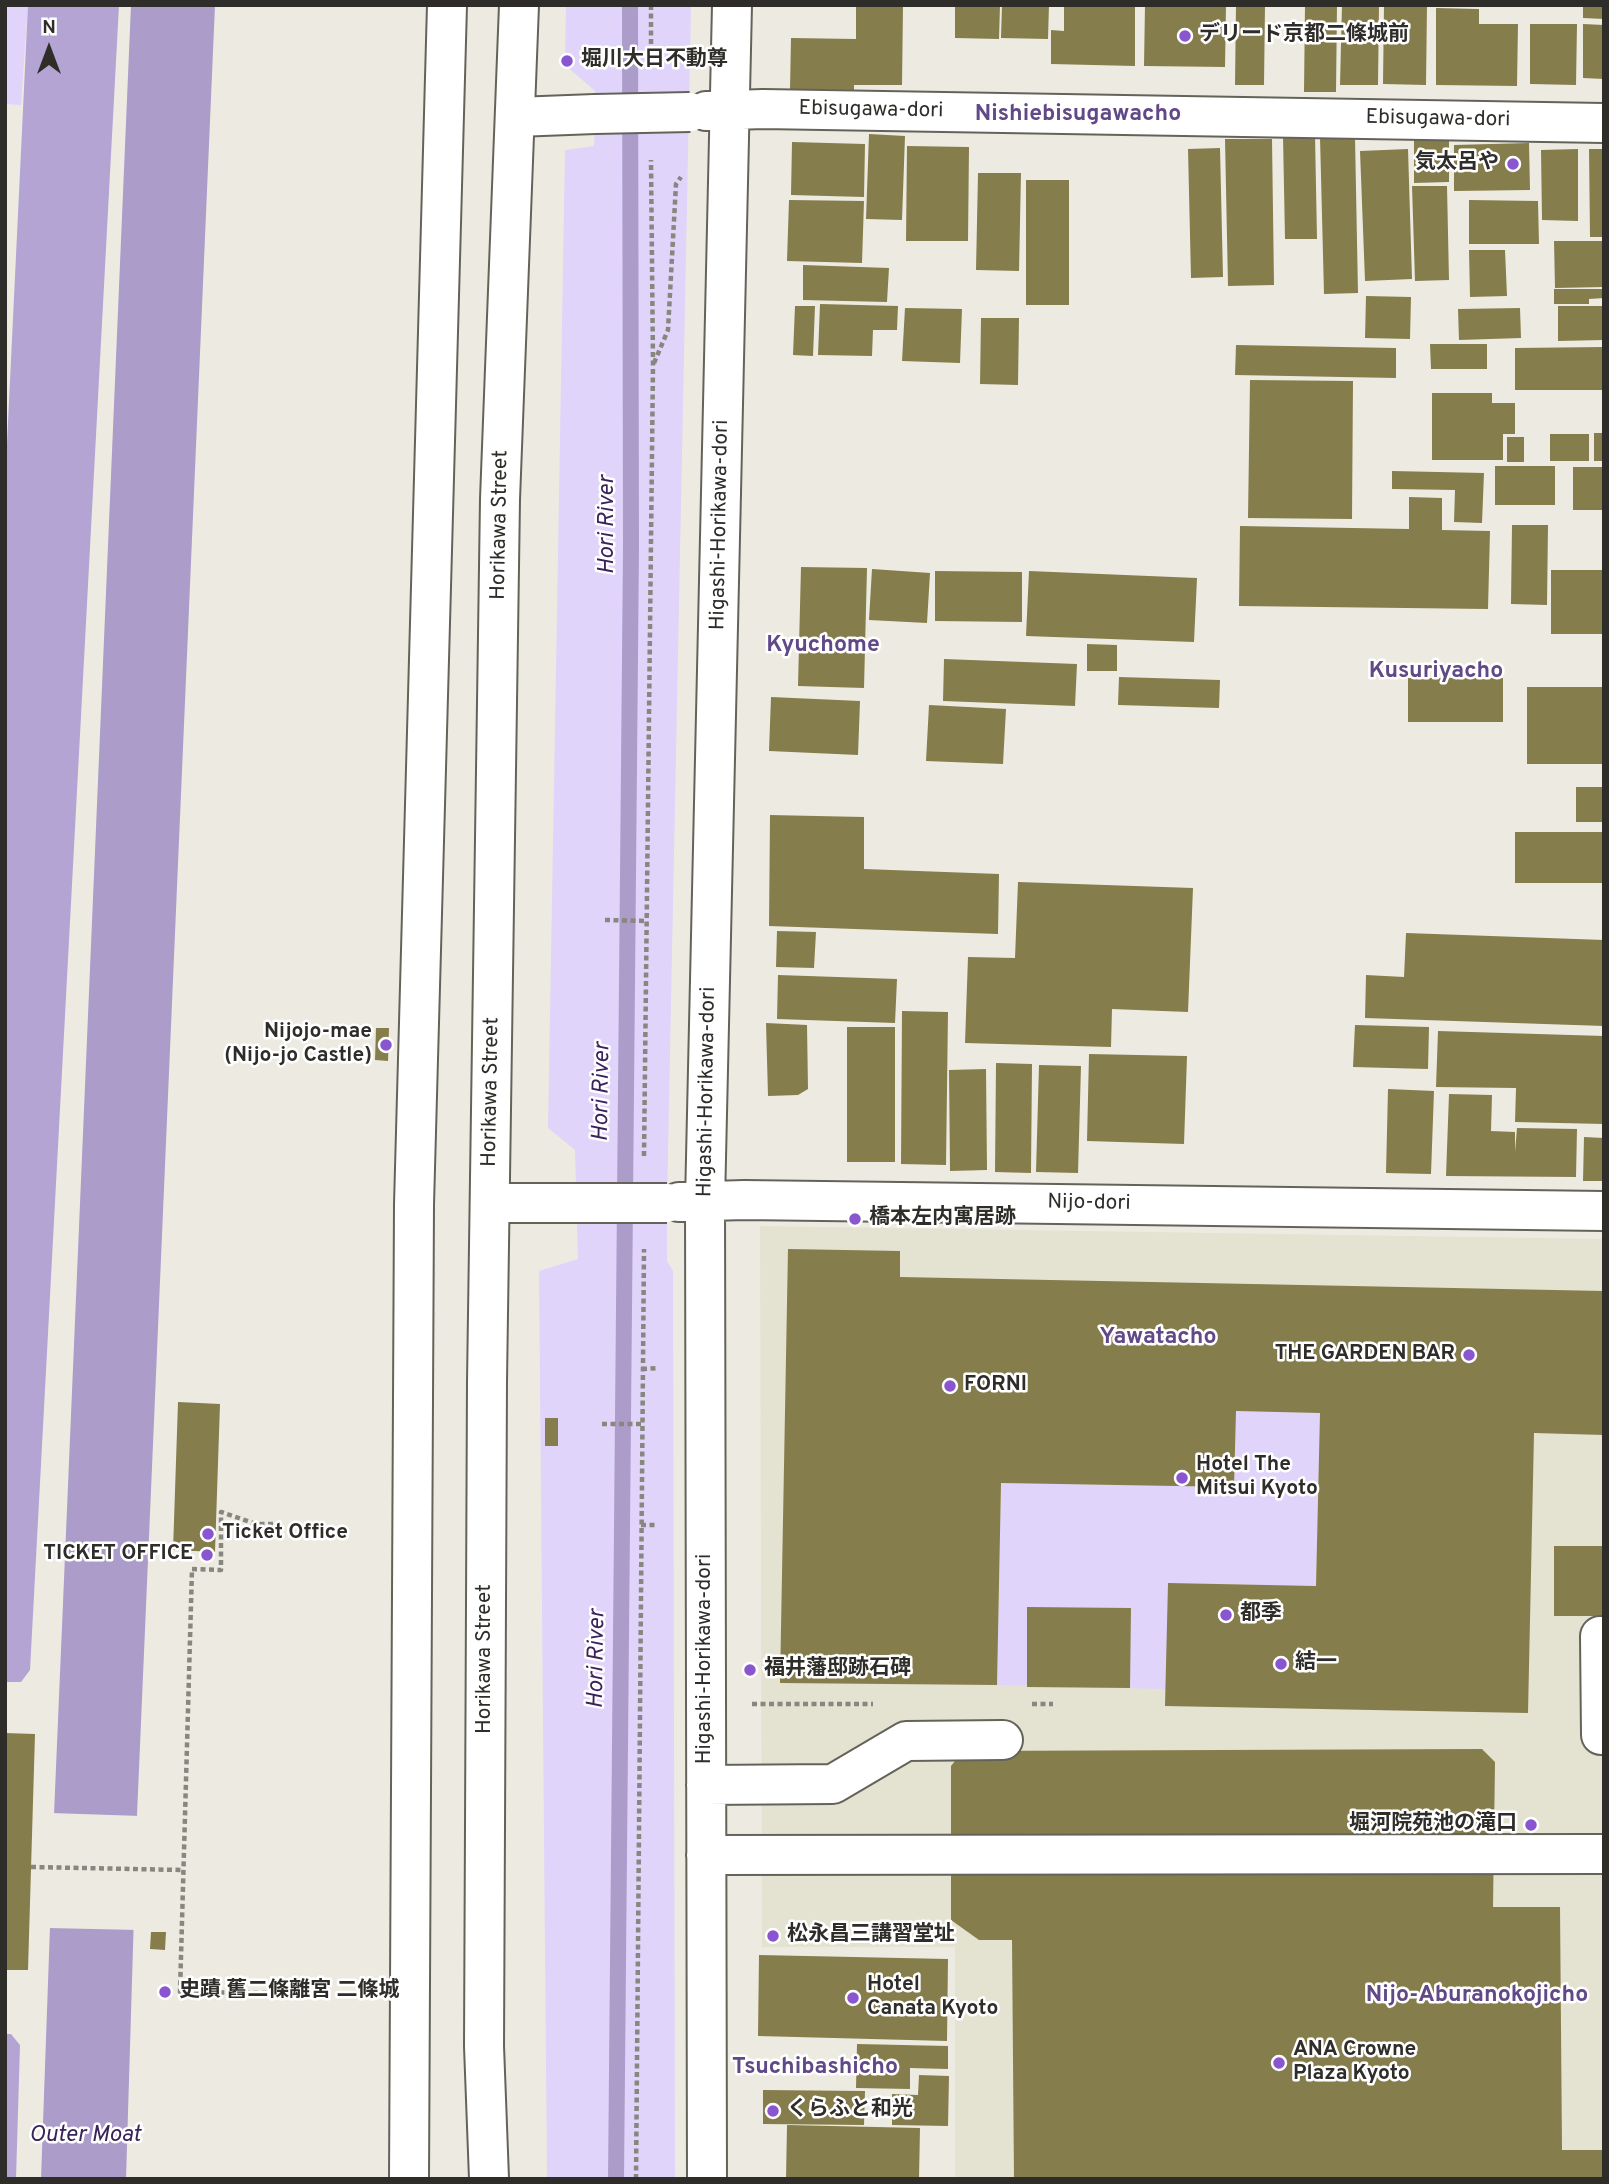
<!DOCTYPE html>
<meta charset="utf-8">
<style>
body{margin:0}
#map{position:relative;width:1609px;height:2184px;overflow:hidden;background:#edebe1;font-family:Overpass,sans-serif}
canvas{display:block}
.frame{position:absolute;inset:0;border:7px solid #2e2d29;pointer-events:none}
.north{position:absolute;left:14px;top:14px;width:70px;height:70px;-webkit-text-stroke:5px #fff;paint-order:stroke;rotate:0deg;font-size:19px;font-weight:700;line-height:28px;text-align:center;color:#2e2d29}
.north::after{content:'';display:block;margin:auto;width:24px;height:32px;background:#2e2d29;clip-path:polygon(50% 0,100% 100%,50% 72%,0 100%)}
</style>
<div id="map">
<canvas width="1609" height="2184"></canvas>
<div class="frame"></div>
<div class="north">N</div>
</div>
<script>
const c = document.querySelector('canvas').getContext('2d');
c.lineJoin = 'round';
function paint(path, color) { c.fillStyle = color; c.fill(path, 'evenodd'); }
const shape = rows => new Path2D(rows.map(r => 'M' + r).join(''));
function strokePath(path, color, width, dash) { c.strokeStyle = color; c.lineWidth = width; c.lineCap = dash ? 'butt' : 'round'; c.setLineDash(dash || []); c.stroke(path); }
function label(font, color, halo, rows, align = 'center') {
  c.font = font + ' Overpass,"Noto Sans JP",sans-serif'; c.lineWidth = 5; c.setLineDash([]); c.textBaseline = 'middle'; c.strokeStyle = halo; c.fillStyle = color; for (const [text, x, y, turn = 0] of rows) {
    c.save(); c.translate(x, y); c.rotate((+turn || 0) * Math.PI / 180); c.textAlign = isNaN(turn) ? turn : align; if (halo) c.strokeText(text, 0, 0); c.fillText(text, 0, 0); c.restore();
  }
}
paint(shape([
 [760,1226,1604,1239,1604,2179,955,2179,955,1947,762,1947]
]), '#e4e2d0');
paint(shape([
 [5,5,28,5,21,105,5,104],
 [566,5,691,5,667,1203,667,1261,673,1271,675,2179,547,2179,539,1271,578,1259,575,1150,548,1128,565,150,594,146,595,114,595,91,565,65],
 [1236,1411,1320,1413,1316,1586,1169,1583,1166,1689,997,1685,1001,1483,1234,1487]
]), '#e0d4fb');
paint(shape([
 [28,5,119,5,30,1670,21,1682,5,1682,5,485],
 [5,2034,11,2034,20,2045,16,2179,5,2179]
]), '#b4a4d3');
paint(shape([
 [131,5,215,5,137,1815,126,2179,41,2179,54,1814]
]), '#ab9cca');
paint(shape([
 [51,1813,141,1816,138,1930,48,1928]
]), '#edebe1');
strokePath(shape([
 [616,2179,631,547,630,5]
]), '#ab9cca', 16);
paint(shape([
 [856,5,903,5,902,85,854,85,854,90,790,89,791,38,856,39],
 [955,5,1000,5,999,39,955,38],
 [1002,5,1049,5,1048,39,1001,38],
 [1064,5,1135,5,1135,66,1051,64,1051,30,1064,31],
 [1145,5,1226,5,1225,67,1144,66],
 [1236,5,1265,5,1264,85,1235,85],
 [1305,5,1337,5,1336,92,1304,92],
 [1342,5,1379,5,1378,85,1340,85],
 [1384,5,1427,5,1426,85,1383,84],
 [1583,5,1604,5,1604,19,1583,18],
 [1436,8,1479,9,1479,24,1518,24,1517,86,1436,85],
 [1530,24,1577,24,1576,85,1530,84],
 [1583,24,1604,25,1604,79,1583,78],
 [869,134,905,136,902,220,866,219],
 [1315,135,1317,239,1285,239,1283,136],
 [1320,137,1355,137,1358,293,1324,294],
 [1225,139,1272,139,1274,285,1228,286],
 [1414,139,1449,139,1449,182,1414,183],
 [792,142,865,144,864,197,791,195],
 [1529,143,1530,190,1454,191,1454,145],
 [907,146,969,147,968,241,906,241],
 [1220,148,1223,277,1191,278,1188,149],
 [1408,149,1412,279,1365,281,1360,151],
 [1578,149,1578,221,1542,220,1541,150],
 [1589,149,1604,149,1604,237,1590,237],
 [978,173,1021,173,1019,271,976,270],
 [1026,180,1069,180,1069,305,1026,305],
 [1412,186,1447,186,1449,280,1415,281],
 [789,200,864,201,862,263,787,261],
 [1469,200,1538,201,1539,244,1469,244],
 [1554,241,1604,241,1604,287,1555,288],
 [1469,250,1505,250,1507,296,1470,297],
 [803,265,889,268,887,302,803,300],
 [1554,289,1604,289,1604,298,1589,299,1589,304,1554,304],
 [1366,296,1411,297,1410,339,1365,338],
 [820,304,898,306,897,330,873,330,872,356,818,355],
 [795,306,815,306,813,356,793,355],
 [1558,306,1604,306,1604,340,1558,341],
 [905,308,962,309,960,363,902,361],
 [1520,308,1521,338,1459,340,1458,309],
 [981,318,1019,318,1018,385,980,384],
 [1430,344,1487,344,1487,369,1431,369],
 [1236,345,1396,348,1396,378,1235,375],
 [1604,347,1604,390,1515,390,1515,348],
 [1250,380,1353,381,1352,519,1248,518],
 [1432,393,1492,393,1492,403,1515,403,1515,434,1503,434,1503,460,1432,460],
 [1594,433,1604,433,1604,461,1594,461],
 [1550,434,1589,434,1589,461,1550,461],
 [1507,437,1524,437,1524,462,1507,462],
 [1495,466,1555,466,1555,505,1495,505],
 [1573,467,1604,467,1604,510,1573,510],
 [1392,471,1484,473,1482,523,1454,522,1455,490,1392,489],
 [1409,497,1442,498,1442,530,1490,531,1488,609,1239,606,1240,526,1409,529],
 [1512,525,1548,525,1547,605,1511,604],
 [801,567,867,568,864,688,798,686],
 [872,569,930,573,927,623,869,620],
 [1551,570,1604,570,1604,634,1551,634],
 [935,571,1022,572,1022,622,935,621],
 [1029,571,1197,578,1194,642,1026,636],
 [1087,644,1117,645,1117,671,1087,671],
 [944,659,1077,664,1075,706,943,701],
 [1119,677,1220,680,1219,708,1118,705],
 [1408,678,1503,678,1503,722,1408,722],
 [1527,687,1604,687,1604,764,1527,764],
 [771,697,860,701,858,755,769,751],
 [929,705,1006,709,1003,764,926,761],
 [1576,787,1604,787,1604,822,1576,822],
 [770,815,864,817,864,869,999,874,998,934,769,926],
 [1515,832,1604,832,1604,883,1515,883],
 [1018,882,1193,888,1188,1012,1112,1009,1111,1047,965,1043,968,957,1015,958],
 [777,931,816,932,814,968,776,967],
 [1406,933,1604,940,1604,1026,1365,1018,1366,975,1404,977],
 [778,975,897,979,895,1023,777,1019],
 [902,1011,948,1012,946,1165,901,1164],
 [766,1023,807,1025,808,1089,798,1095,768,1096],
 [1355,1025,1429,1027,1428,1069,1353,1067],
 [847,1027,895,1027,895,1162,847,1162],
 [376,1028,389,1028,388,1061,375,1060],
 [1438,1031,1604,1036,1604,1124,1515,1122,1516,1088,1436,1087],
 [1089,1054,1187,1056,1184,1144,1087,1141],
 [996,1063,1032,1064,1031,1173,995,1172],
 [1039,1065,1081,1066,1078,1173,1036,1172],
 [986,1069,987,1170,950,1171,949,1070],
 [1388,1089,1434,1091,1431,1174,1386,1173],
 [1449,1094,1492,1095,1491,1131,1515,1132,1515,1152,1517,1128,1577,1129,1576,1177,1446,1176],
 [1584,1137,1604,1138,1604,1181,1583,1181],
 [788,1249,900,1251,900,1277,1604,1291,1604,1435,1534,1433,1528,1713,1165,1706,1168,1583,1316,1586,1320,1413,1236,1411,1234,1487,1001,1483,997,1685,780,1683],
 [178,1402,220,1404,215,1552,173,1550],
 [545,1418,558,1418,558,1446,545,1446],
 [1554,1546,1604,1546,1604,1616,1554,1616],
 [1027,1607,1131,1608,1130,1688,1027,1687],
 [5,1733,35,1734,28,1970,5,1970],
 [1482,1749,1495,1762,1493,1907,1560,1907,1562,2150,1603,2150,1603,2179,1014,2179,1012,1940,979,1940,951,1920,951,1766,963,1751],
 [151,1932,166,1932,165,1950,150,1949],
 [759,1955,948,1959,947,2041,758,2036],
 [857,2044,948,2046,948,2069,910,2068,910,2089,856,2088],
 [919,2075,949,2076,948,2126,892,2125,892,2094,918,2095],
 [763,2090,865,2091,864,2125,763,2124],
 [787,2125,920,2128,919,2179,786,2179]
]), '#867d4c');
const minor = shape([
 [706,111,763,109,1604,123],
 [516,117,595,114],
 [679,1202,744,1200,1604,1211],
 [490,1203,576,1203],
 [1604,1636,1600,1636,1601,1735,1604,1735],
 [706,1785,833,1784,906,1741,1003,1740],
 [706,1855,1604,1854],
 [707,2179,705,1202,732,5]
]);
const major = shape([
 [409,2179,414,1204,447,5],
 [489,2179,484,2046,487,1381,500,499,519,5]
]);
strokePath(minor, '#64635a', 42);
strokePath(major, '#64635a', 42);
strokePath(shape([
 [651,5,651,67],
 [654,363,668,330,676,184,681,177],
 [605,920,646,921],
 [644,1156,653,365,651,160],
 [642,1369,659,1368],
 [602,1424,642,1424],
 [273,1524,256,1524,221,1512,221,1570,192,1569,180,1992,284,1993],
 [641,1525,658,1525],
 [752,1704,873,1704],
 [1032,1704,1053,1704],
 [31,1867,182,1870],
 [636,2179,644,1249]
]), '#87867f', 4.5, [5, 3.5]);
strokePath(minor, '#fff', 38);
strokePath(major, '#fff', 38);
const minorBridge = shape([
 [595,114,690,112],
 [576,1203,667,1203]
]);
strokePath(minorBridge, '#64635a', 42, []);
strokePath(minorBridge, '#fff', 38);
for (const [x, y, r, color] of [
 [1185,36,7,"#8956cf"],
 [567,61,7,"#8956cf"],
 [1513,164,7,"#8956cf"],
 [386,1045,7,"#8956cf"],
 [855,1219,7,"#8956cf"],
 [1469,1355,7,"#8956cf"],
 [950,1386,7,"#8956cf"],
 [1182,1478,7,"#8956cf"],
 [208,1534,7,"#8956cf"],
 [207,1555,7,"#8956cf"],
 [1226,1615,7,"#8956cf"],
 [1281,1664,7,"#8956cf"],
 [750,1670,7,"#8956cf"],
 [1531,1825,7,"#8956cf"],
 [773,1936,7,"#8956cf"],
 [165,1992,7,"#8956cf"],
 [853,1998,7,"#8956cf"],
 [1279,2063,7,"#8956cf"],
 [773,2111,7,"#8956cf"]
]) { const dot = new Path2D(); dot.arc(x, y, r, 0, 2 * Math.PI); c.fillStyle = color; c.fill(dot); strokePath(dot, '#fff', 2.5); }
label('bold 21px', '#2e2d29', '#fff', [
 ["デリード京都二條城前",1199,36],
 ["堀川大日不動尊",581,61],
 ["気太呂や",1499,164,"right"],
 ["Nijojo-mae",372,1033,"right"],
 ["(Nijo-jo Castle)",372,1057,"right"],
 ["橋本左内寓居跡",869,1219],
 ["THE GARDEN BAR",1455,1355,"right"],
 ["FORNI",964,1386],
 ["Hotel The",1196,1466],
 ["Mitsui Kyoto",1196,1490],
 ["Ticket Office",222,1534],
 ["TICKET OFFICE",193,1555,"right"],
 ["都季",1240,1615],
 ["結一",1295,1664],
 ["福井藩邸跡石碑",764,1670],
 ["堀河院苑池の滝口",1517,1825,"right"],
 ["松永昌三講習堂址",787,1936],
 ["Hotel",867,1986],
 ["Canata Kyoto",867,2010],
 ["史蹟 舊二條離宮 二條城",179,1992],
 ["ANA Crowne",1293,2051],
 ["Plaza Kyoto",1293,2075],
 ["くらふと和光",787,2111]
], 'left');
label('21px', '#2e2d29', '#fff', [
 ["Ebisugawa-dori",871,111,1],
 ["Ebisugawa-dori",1438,120,1],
 ["Horikawa Street",501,525,-89],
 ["Higashi-Horikawa-dori",721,525,-89],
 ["Horikawa Street",492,1092,-89],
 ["Higashi-Horikawa-dori",708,1092,-89],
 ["Nijo-dori",1089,1204,1],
 ["Horikawa Street",486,1659,-90],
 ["Higashi-Horikawa-dori",706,1659,-90]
]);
label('bold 23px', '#604986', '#fff', [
 ["Nishiebisugawacho",1078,115],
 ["Kyuchome",823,646],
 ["Kusuriyacho",1436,672],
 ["Yawatacho",1158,1338],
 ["Nijo-Aburanokojicho",1477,1996],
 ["Tsuchibashicho",815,2068]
]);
label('italic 23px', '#3a235b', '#fff', [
 ["Hori River",608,525,-90],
 ["Hori River",603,1092,-89],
 ["Hori River",598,1659,-89],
 ["Outer Moat",85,2136]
]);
</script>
